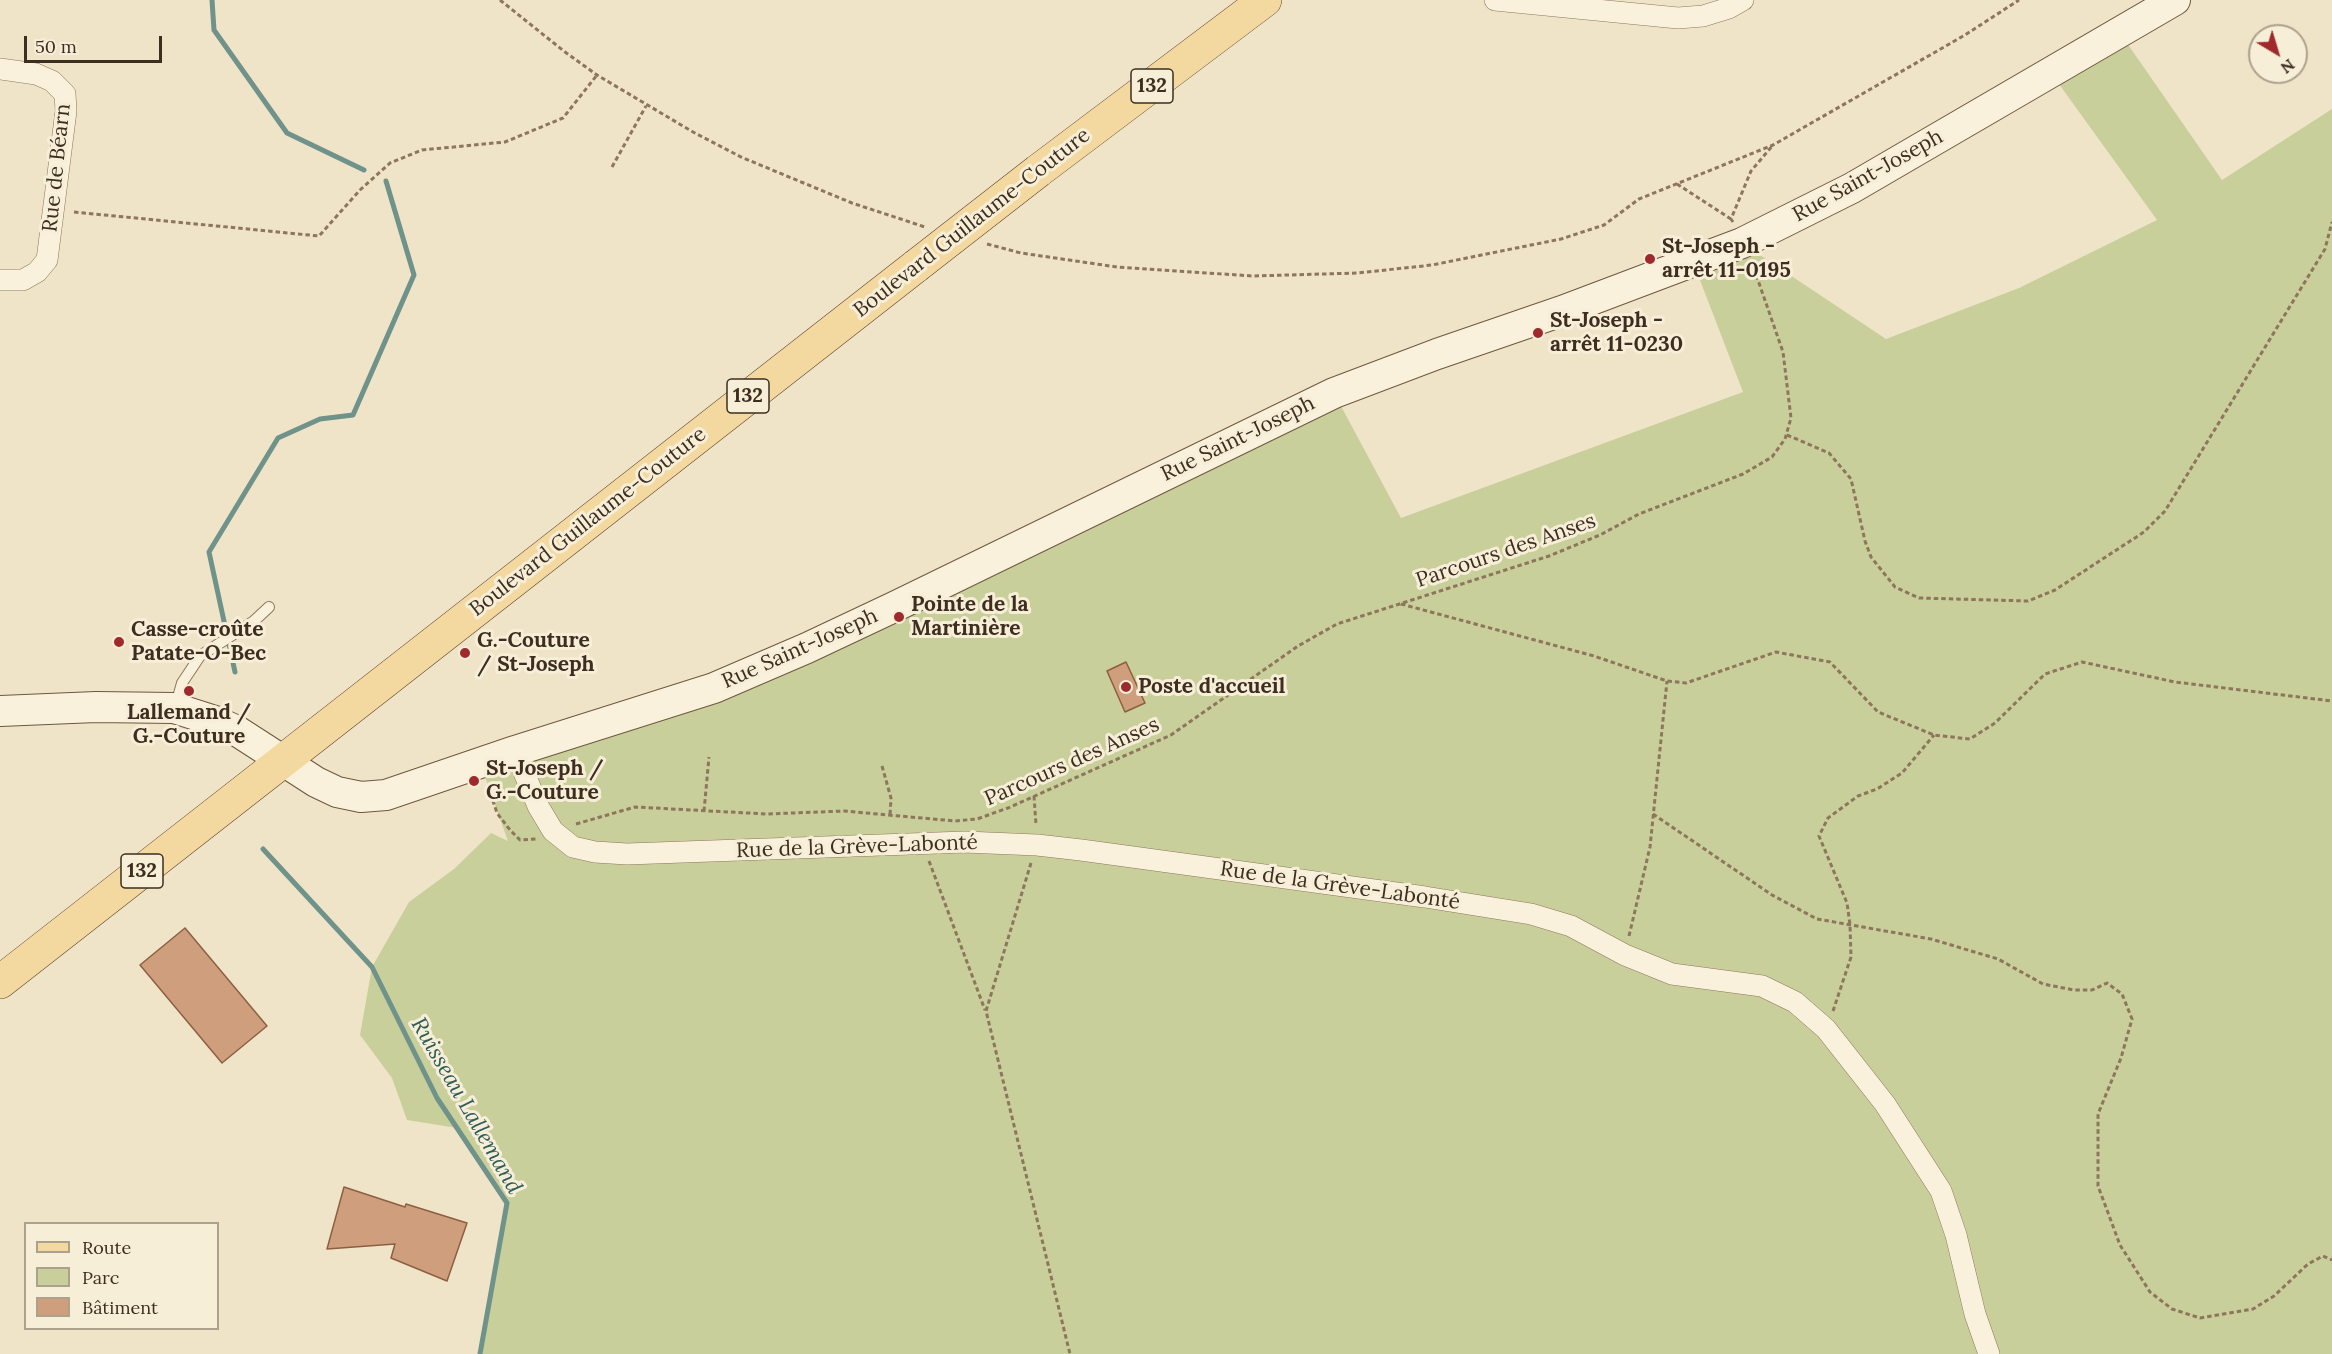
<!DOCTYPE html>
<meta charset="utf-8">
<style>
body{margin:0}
#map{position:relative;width:2332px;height:1354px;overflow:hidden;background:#f0e4c8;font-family:Lora,serif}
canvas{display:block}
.legend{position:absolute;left:24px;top:1222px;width:195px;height:108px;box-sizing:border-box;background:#f7eed8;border:2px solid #ada18e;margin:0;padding:8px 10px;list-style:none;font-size:18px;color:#3d2e20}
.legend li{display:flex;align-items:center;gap:12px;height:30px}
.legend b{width:30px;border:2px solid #ada18e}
.north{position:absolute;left:2248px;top:24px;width:60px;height:60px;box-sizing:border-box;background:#f7eed8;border:2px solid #ada18e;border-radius:50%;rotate:142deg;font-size:16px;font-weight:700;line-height:24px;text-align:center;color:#3d2e20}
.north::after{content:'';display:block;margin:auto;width:21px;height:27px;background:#9e2a2b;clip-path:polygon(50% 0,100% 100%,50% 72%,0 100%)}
.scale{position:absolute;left:24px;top:36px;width:138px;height:27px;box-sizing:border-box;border:3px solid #3d2e20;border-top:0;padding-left:8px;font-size:18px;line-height:21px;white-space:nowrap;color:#3d2e20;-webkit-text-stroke:4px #f7eed8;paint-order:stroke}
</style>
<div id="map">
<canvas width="2332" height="1354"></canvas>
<ul class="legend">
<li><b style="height:8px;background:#f3d9a0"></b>Route</li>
<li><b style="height:16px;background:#c9cf9b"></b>Parc</li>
<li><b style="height:16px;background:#cf9f7d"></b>Bâtiment</li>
</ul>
<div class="north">N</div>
<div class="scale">50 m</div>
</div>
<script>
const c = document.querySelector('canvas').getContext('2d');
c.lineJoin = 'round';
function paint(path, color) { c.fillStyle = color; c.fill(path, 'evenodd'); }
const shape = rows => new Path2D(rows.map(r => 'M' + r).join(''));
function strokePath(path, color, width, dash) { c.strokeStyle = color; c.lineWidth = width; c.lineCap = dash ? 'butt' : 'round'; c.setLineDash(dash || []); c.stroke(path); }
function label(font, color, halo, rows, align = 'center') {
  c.font = font + ' Lora,serif'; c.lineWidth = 6; c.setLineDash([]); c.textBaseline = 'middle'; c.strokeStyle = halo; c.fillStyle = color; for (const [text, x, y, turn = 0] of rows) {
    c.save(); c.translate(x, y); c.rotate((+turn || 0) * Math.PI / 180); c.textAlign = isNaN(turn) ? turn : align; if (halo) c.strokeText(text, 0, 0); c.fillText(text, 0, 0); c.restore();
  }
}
paint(shape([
 [2120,33,2222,180,2332,109,2332,1354,480,1354,507,1203,457,1128,407,1120,392,1078,360,1035,372,967,409,902,454,869,491,833,508,841,480,763,714,688,1334,393,1401,518,1743,392,1693,262,1742,243,1886,339,2019,288,2157,220,2051,73]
]), '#c9cf9b');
strokePath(shape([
 [212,0,214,30,287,133,364,170],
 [235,672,209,552,278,438,320,419,353,415,414,275,386,181],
 [263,849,372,967,437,1098,507,1203,480,1354]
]), '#6f938a', 5);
const building = shape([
 [1126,662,1145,703,1125,712,1107,671,1126,662],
 [185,928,267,1026,222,1063,140,965,185,928],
 [344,1187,405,1207,406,1204,467,1223,447,1281,391,1258,395,1244,327,1249,344,1187]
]);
paint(building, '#cf9f7d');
strokePath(building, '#8d5f41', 1.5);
const lane = shape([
 [175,708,182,683,200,656,254,621,269,607]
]);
const street = shape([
 [1495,0,1678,18,1703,16,1729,8,1743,0],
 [0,69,36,74,52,81,65,94,66,111,47,260,37,272,23,280,0,280],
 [515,751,538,806,553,831,573,847,595,852,627,854,965,842,1037,845,1081,850,1425,897,1531,914,1571,926,1625,955,1672,974,1762,986,1795,1002,1826,1029,1885,1104,1941,1191,1956,1235,1975,1314,1989,1354]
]);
const secondary = shape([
 [0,711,96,707,174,708,215,721,237,731,316,782,337,792,361,797,386,795,515,751,714,688,807,648,894,607,1334,393,1437,354,1562,311,1742,243,1852,188,2175,0]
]);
const primary = shape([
 [1038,171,1265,0],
 [0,982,916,266]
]);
strokePath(lane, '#8d765c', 12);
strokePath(street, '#8d765c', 22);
strokePath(secondary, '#6f573f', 32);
strokePath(primary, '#5b4430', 34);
strokePath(shape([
 [500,0,565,52,597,75,693,132,741,157,852,203,925,227],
 [612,167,646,106],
 [1677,184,1731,219],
 [74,212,319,236,360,190,390,163,422,150,505,142,563,118,597,75],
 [1733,222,1731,219,1751,171,1773,145],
 [987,244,1021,253,1117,267,1253,276,1358,273,1432,265,1561,239,1604,225,1639,199,1773,145,1965,35,2019,0],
 [1787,435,1829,453,1851,479,1865,541,1871,557,1895,587,1919,598,2028,601,2055,590,2144,532,2165,511,2325,249,2332,222],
 [1401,604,1594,656,1667,681,1686,683,1776,652,1830,662,1878,712,1934,735,1970,739,1995,723,2045,674,2082,662,2175,682,2332,701],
 [882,766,891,798,890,815],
 [488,786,497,813,510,830,520,840,536,839],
 [1034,796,1036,825],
 [704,811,709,757],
 [1653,814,1772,895,1817,919,1931,939,1998,959,2043,984,2074,990,2092,990,2107,983,2122,994,2132,1019,2121,1058,2098,1114,2098,1186,2120,1245,2150,1292,2172,1309,2200,1318,2253,1309,2274,1296,2308,1264,2323,1256,2332,1260],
 [576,824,635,807,767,814,844,811,955,821,977,819,1008,808,1171,735,1298,646,1337,624,1549,556,1600,535,1639,514,1743,474,1772,457,1785,439,1791,418,1783,352,1752,263],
 [929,861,985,1010],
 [1031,863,986,1011,1070,1354],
 [1629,936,1650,847,1667,681],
 [1833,1011,1851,957,1850,925,1847,903,1819,836,1828,818,1858,796,1877,789,1902,773,1934,735]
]), '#8d765c', 3, [4.5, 3]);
strokePath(lane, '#faf1dc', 10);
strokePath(street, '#faf1dc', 21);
strokePath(secondary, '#faf1dc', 30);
strokePath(primary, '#f3d9a0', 33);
const primaryBridge = shape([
 [916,266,1038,171]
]);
strokePath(primaryBridge, '#5b4430', 34, []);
strokePath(primaryBridge, '#f3d9a0', 33);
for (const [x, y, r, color] of [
 [1650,259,6,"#9e2a2b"],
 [1538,333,6,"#9e2a2b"],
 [899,617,6,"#9e2a2b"],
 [119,642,6,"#9e2a2b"],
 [465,653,6,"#9e2a2b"],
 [1126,687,6,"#9e2a2b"],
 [189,691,6,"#9e2a2b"],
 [474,781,6,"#9e2a2b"]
]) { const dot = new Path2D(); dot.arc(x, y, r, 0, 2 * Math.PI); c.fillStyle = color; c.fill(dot); strokePath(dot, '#f7eed8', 2); }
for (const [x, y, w] of [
 [1152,86,42],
 [748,396,42],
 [142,871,42]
]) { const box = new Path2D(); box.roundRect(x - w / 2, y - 17, w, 34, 4.5); c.fillStyle = '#f7eed8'; c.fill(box); strokePath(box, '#3d2e20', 1.5); }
label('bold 20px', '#3d2e20', null, [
 ["132",1152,86],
 ["132",748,396],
 ["132",142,871]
]);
label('21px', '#3d2e20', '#f7eed8', [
 ["Rue de Béarn",57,168,-84],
 ["Rue Saint-Joseph",1868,176,-29],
 ["Boulevard Guillaume-Couture",972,223,-38],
 ["Rue Saint-Joseph",1238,439,-26],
 ["Boulevard Guillaume-Couture",588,522,-38],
 ["Parcours des Anses",1506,551,-19],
 ["Rue Saint-Joseph",800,649,-24],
 ["Parcours des Anses",1072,762,-24],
 ["Rue de la Grève-Labonté",857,847,-2],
 ["Rue de la Grève-Labonté",1340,886,8]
]);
label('bold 21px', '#3d2e20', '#f7eed8', [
 ["St-Joseph -",1662,247],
 ["arrêt 11-0195",1662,271],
 ["St-Joseph -",1550,321],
 ["arrêt 11-0230",1550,345],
 ["Pointe de la",911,605],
 ["Martinière",911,629],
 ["Casse-croûte",131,630],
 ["Patate-O-Bec",131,654],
 ["G.-Couture",477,641],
 ["/ St-Joseph",477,665],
 ["Poste d'accueil",1138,687],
 ["Lallemand /",189,713,"center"],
 ["G.-Couture",189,737,"center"],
 ["St-Joseph /",486,769],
 ["G.-Couture",486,793]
], 'left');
label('italic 22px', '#2f5d5a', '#f7eed8', [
 ["Ruisseau Lallemand",466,1106,60]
]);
</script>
